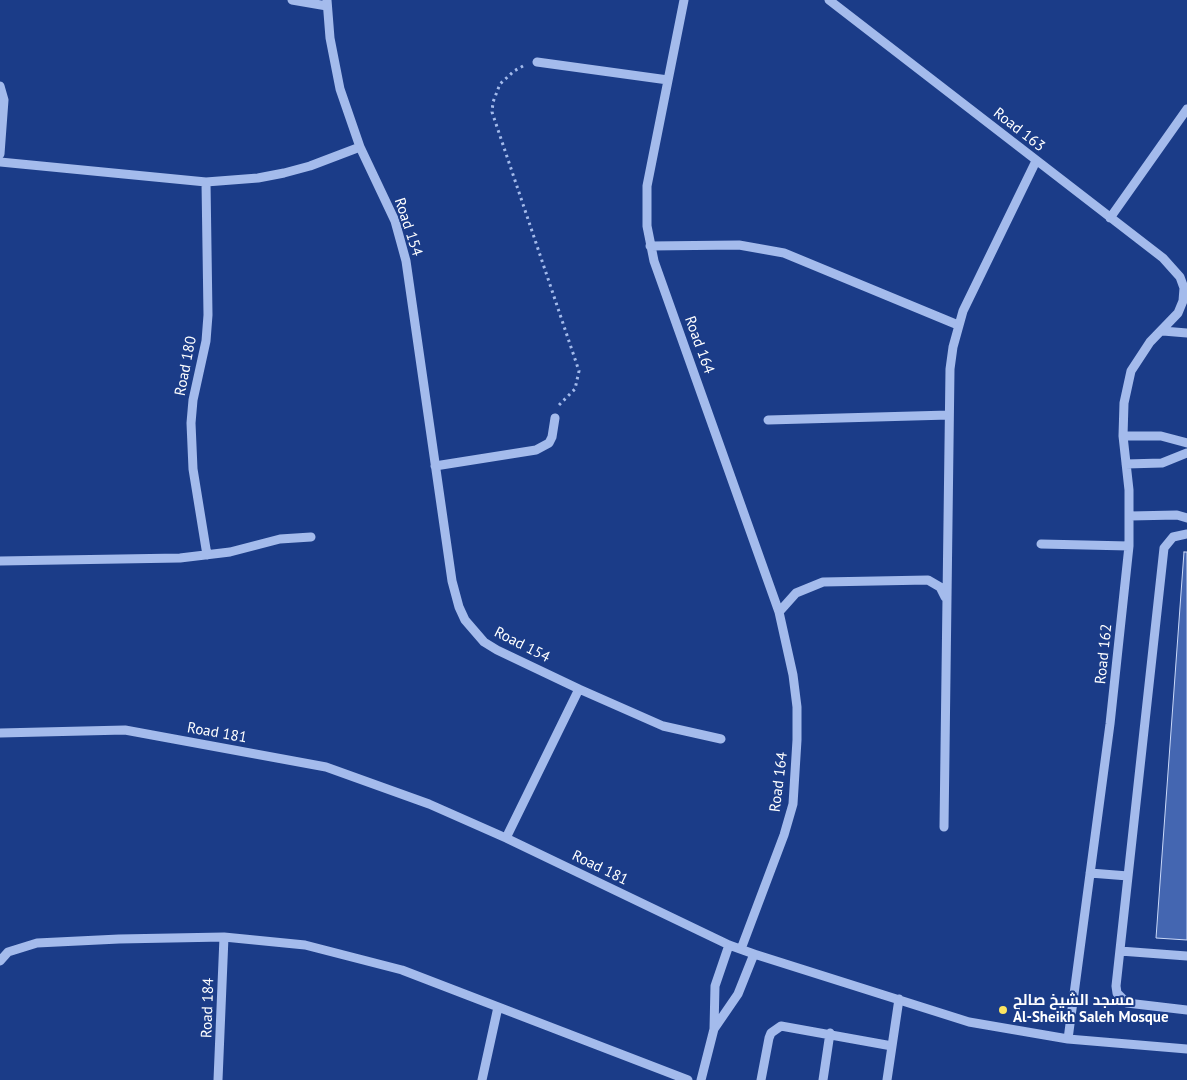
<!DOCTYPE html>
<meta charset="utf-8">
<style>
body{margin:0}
canvas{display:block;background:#1b3c88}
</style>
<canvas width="1187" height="1080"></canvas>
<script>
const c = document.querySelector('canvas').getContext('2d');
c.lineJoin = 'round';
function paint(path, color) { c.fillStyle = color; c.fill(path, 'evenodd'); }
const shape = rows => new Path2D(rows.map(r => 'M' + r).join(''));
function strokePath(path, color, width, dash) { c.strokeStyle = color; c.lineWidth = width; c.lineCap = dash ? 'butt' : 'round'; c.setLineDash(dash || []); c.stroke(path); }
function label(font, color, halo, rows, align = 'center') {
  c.font = font + ' "PT Sans",Cairo,sans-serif'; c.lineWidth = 4; c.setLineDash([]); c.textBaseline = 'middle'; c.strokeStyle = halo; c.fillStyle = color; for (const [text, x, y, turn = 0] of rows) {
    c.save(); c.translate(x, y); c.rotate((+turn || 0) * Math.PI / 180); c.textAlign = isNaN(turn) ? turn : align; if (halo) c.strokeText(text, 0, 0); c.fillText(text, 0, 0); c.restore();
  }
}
const building = shape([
 [1184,552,1187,552,1187,940,1156,938,1184,552]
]);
paint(building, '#4466b1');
strokePath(building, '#cad9f9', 1);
strokePath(shape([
 [523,66,514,71,500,84,493,102,492,112,579,371,575,389,559,405]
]), '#a4bbec', 3, [2.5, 4]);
strokePath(shape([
 [292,0,327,6],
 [327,0,330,38,340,89,360,147,395,221,406,261,452,581,459,607,465,620,484,642,497,650,579,689,663,726,721,739],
 [684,0,647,186,647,226,654,261,779,612,793,675,797,707,797,740,793,804,784,835,741,949],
 [829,0,1163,258,1180,277,1184,288,1183,301,1178,313,1150,342,1131,371,1124,403,1123,436,1129,490,1129,546,1110,724,1068,1039],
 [537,62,668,80],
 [0,86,4,100,0,154],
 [0,162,206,182,258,178,284,173,310,166,360,147],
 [206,182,208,315,206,341,193,400,191,423,193,469,207,555],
 [1110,218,1187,109],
 [650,246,739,245,784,253,958,325],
 [1163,331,1187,333],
 [768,420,949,415],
 [1123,436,1161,436,1187,443],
 [1126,464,1162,463,1187,453],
 [435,466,536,450,549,443,552,437,555,418],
 [1130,516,1177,515,1187,518],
 [1187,534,1173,537,1164,548,1116,986,1117,993,1127,1003,1187,1010],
 [1041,544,1129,546],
 [0,561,180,558,230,552,280,539,311,537],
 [779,612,796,593,823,582,928,580,940,587,945,597],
 [0,733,125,730,326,767,429,804,506,838,729,945,754,954,969,1022,1068,1039,1187,1049],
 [944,827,950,369,953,347,963,311,1036,161],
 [506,838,579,689],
 [1090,873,1128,876],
 [1120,951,1187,956],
 [0,961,8,952,37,943,119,939,224,937,305,945,402,970,688,1080],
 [714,1029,738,994,754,954],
 [218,1080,224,937],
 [482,1080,498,1007],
 [701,1080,714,1029,715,986,729,945],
 [761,1080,769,1038,771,1033,781,1026,892,1046],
 [823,1080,830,1033],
 [887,1080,899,999]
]), '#a4bbec', 9);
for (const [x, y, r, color] of [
 [1003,1010,5,"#fde561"]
]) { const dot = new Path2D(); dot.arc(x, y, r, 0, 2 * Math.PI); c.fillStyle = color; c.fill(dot); strokePath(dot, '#1b3c88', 2); }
label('15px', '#fff', '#1b3c88', [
 ["Road 163",1019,130,38],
 ["Road 154",408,227,72],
 ["Road 164",699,345,70],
 ["Road 180",186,366,-79],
 ["Road 154",522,645,27],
 ["Road 162",1104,654,-84],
 ["Road 181",217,733,10],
 ["Road 164",779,782,-83],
 ["Road 181",600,868,26],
 ["Road 184",208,1008,-88]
]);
label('bold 15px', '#fff', '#1b3c88', [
 ["مسجد الشيخ صالح",1013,1001],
 ["Al-Sheikh Saleh Mosque",1013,1018]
], 'left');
</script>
